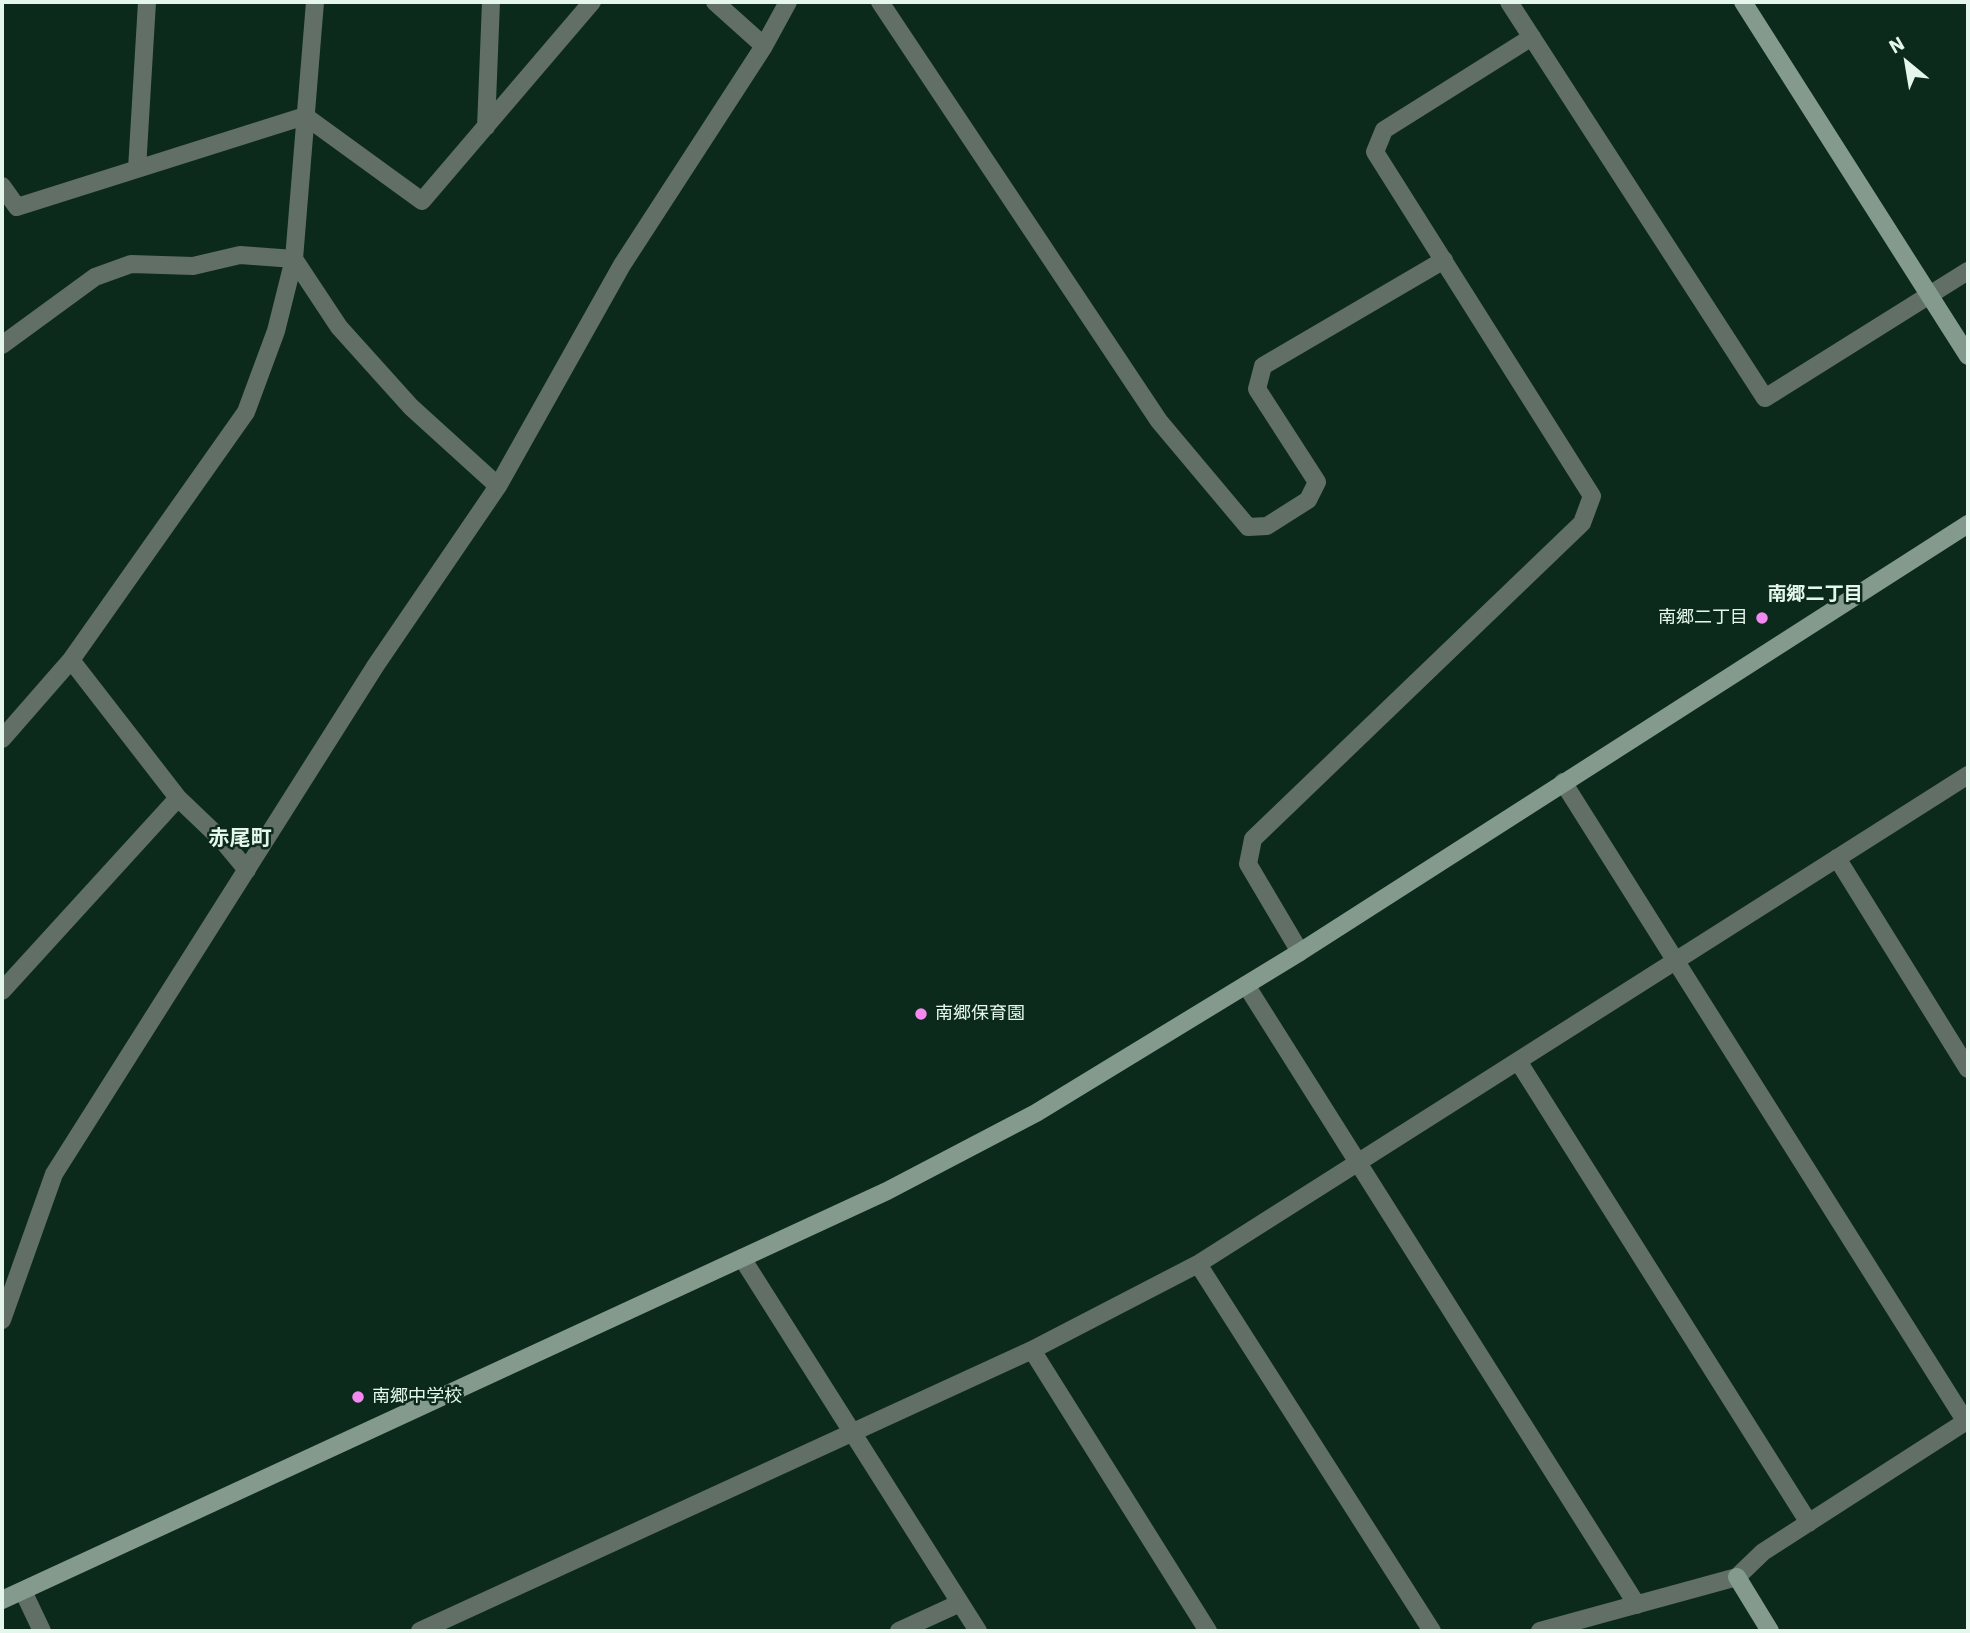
<!DOCTYPE html>
<meta charset="utf-8">
<style>
body{margin:0}
#map{position:relative;width:1970px;height:1633px;overflow:hidden;background:#0b2a1b;font-family:"IBM Plex Sans",sans-serif}
canvas{display:block}
.frame{position:absolute;inset:0;border:4px solid #e5f7ec;pointer-events:none}
.north{position:absolute;left:1872px;top:28px;width:70px;height:70px;-webkit-text-stroke:5px #0b2a1b;paint-order:stroke;rotate:330deg;font-size:19px;font-weight:700;line-height:28px;text-align:center;color:#e5f7ec}
.north::after{content:'';display:block;margin:auto;width:24px;height:32px;background:#e5f7ec;clip-path:polygon(50% 0,100% 100%,50% 72%,0 100%)}
</style>
<div id="map">
<canvas width="1970" height="1633"></canvas>
<div class="frame"></div>
<div class="north">N</div>
</div>
<script>
const c = document.querySelector('canvas').getContext('2d');
c.lineJoin = 'round';
const shape = rows => new Path2D(rows.map(r => 'M' + r).join(''));
function strokePath(path, color, width, dash) { c.strokeStyle = color; c.lineWidth = width; c.lineCap = dash ? 'butt' : 'round'; c.setLineDash(dash || []); c.stroke(path); }
function label(font, color, halo, rows, align = 'center') {
  c.font = font + ' "IBM Plex Sans","Noto Sans JP",sans-serif'; c.lineWidth = 5; c.setLineDash([]); c.textBaseline = 'middle'; c.strokeStyle = halo; c.fillStyle = color; for (const [text, x, y, turn = 0] of rows) {
    c.save(); c.translate(x, y); c.rotate((+turn || 0) * Math.PI / 180); c.textAlign = isNaN(turn) ? turn : align; if (halo) c.strokeText(text, 0, 0); c.fillText(text, 0, 0); c.restore();
  }
}
strokePath(shape([
 [715,2,764,46],
 [880,2,1159,421,1248,527,1267,526,1308,500,1317,482,1257,389,1263,366,1444,260],
 [1509,2,1765,398,1968,271],
 [486,127,491,2],
 [137,169,147,2],
 [2,186,17,207,305,116,422,201,592,2],
 [2,345,95,277,131,264,193,266,240,255,294,259,339,327,411,407,498,486],
 [71,660,178,798,222,840,247,870],
 [2,739,71,660,246,412,276,331,294,259,315,2],
 [1563,782,1966,1422],
 [1837,858,1968,1069],
 [1300,952,1248,864,1253,839,1582,523,1592,496,1375,152,1384,130,1532,37],
 [1246,985,1637,1605],
 [2,991,178,798],
 [1518,1061,1809,1523],
 [742,1258,978,1631],
 [1198,1264,1432,1631],
 [2,1320,54,1174,376,665,498,486,622,265,764,46,788,2],
 [1032,1350,1208,1631],
 [23,1591,42,1631],
 [420,1631,1032,1350,1198,1264,1968,775],
 [899,1631,960,1603],
 [1540,1631,1737,1577,1763,1552,1968,1420]
]), '#616f66', 18);
strokePath(shape([
 [1743,2,1968,356],
 [1737,1577,1770,1631],
 [2,1600,887,1191,1036,1113,1300,952,1968,524]
]), '#839a8d', 18);
for (const [x, y, r, color] of [
 [1762,618,7,"#f489f0"],
 [921,1014,7,"#f489f0"],
 [358,1397,7,"#f489f0"]
]) { const dot = new Path2D(); dot.arc(x, y, r, 0, 2 * Math.PI); c.fillStyle = color; c.fill(dot); strokePath(dot, '#0b2a1b', 2.5); }
label('18px', '#e5f7ec', '#0b2a1b', [
 ["南郷二丁目",1748,618,"right"],
 ["南郷保育園",935,1014],
 ["南郷中学校",372,1397]
], 'left');
label('bold 19px', '#e5f7ec', '#0b2a1b', [
 ["南郷二丁目",1815,595]
]);
label('bold 21px', '#e5f7ec', '#0b2a1b', [
 ["赤尾町",240,839]
]);
</script>
